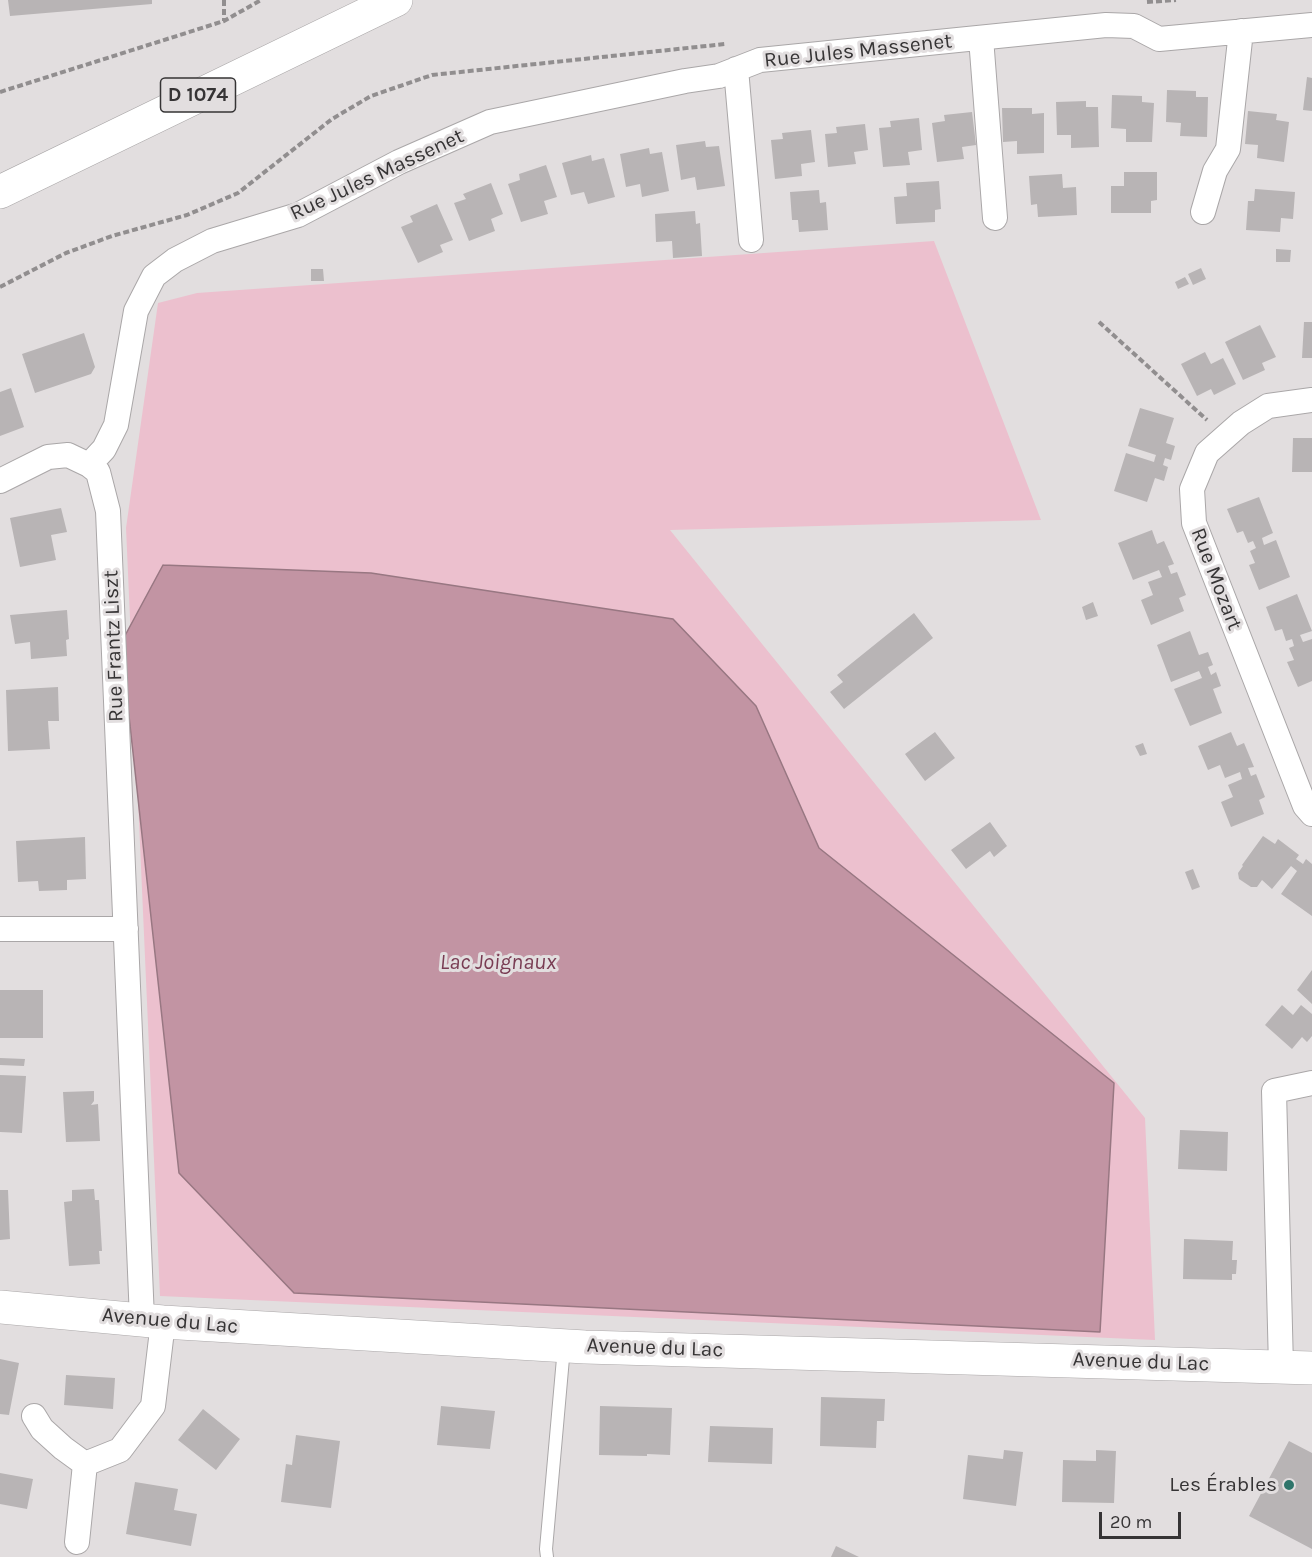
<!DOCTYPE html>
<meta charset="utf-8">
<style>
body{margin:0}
#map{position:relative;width:1312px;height:1557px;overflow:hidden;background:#e2dedf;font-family:Karla,sans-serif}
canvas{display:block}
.scale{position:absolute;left:1099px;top:1512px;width:82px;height:27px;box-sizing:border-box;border:3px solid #363435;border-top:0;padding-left:8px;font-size:18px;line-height:21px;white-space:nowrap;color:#363435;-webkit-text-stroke:4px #e2dedf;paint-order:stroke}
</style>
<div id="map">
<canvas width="1312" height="1557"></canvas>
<div class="scale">20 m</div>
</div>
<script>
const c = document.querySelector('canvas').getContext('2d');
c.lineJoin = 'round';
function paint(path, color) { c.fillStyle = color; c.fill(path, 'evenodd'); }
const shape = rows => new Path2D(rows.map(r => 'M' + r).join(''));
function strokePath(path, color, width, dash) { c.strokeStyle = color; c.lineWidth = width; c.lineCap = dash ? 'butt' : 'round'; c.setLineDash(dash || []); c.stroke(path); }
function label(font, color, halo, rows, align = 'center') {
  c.font = font + ' Karla,sans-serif'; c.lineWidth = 6; c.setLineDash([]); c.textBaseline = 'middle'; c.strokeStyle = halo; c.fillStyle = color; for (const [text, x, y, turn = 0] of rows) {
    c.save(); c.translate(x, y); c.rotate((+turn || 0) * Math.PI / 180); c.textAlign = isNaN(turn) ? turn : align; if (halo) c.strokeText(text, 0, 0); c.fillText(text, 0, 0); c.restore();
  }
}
paint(shape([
 [934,241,1041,520,670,530,1145,1118,1155,1340,160,1296,126,528,158,303,197,293]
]), '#ecc0ce');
const water = shape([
 [163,565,371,573,673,619,756,706,819,848,1114,1083,1100,1332,294,1293,179,1173,121,643,163,565]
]);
paint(water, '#c294a3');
strokePath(water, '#987782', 1.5);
paint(shape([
 [8,0,152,0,152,4,10,16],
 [1307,77,1312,78,1312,111,1303,110],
 [1167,90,1196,91,1196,97,1208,97,1207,137,1180,136,1181,123,1166,122],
 [1112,95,1142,96,1142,102,1154,103,1152,142,1126,142,1126,129,1111,128],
 [1086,101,1086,107,1098,107,1099,147,1071,148,1071,135,1057,135,1056,102],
 [1002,108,1032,108,1032,114,1044,113,1044,153,1017,154,1017,141,1003,142],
 [1248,111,1277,114,1276,120,1289,122,1284,162,1257,158,1258,145,1245,144],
 [972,112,976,145,962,147,964,159,937,162,932,123,945,121,944,115],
 [919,118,922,150,908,152,910,165,883,167,879,128,891,127,890,121],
 [865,124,868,150,854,152,856,164,828,167,825,134,837,133,836,127],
 [811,130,815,162,801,164,802,176,775,179,771,140,783,139,782,133],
 [705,141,706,147,719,146,725,186,697,190,695,177,681,180,676,145],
 [649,148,650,154,662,152,669,191,642,197,640,184,626,187,620,154],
 [591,155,592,161,604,158,615,197,588,204,584,192,571,195,562,163],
 [546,165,557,197,544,201,548,214,521,222,508,184,520,180,519,174],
 [1124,172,1157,172,1157,200,1151,201,1151,213,1111,213,1111,186,1124,186],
 [1062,174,1063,188,1076,187,1077,215,1038,217,1037,204,1031,205,1029,176],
 [939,181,941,209,935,210,935,222,896,224,894,197,907,196,906,183],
 [491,183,503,214,491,219,495,231,469,241,454,203,466,199,463,194],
 [1255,189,1295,192,1293,219,1281,218,1280,232,1246,230,1248,201,1254,201],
 [819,190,820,203,826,202,828,230,799,232,798,220,792,220,790,192],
 [437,204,453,240,440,245,443,252,418,263,401,227,413,222,410,216],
 [695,211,696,224,700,223,702,256,673,258,672,241,656,242,655,214],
 [1276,249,1291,250,1290,262,1276,262],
 [1201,268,1206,279,1193,285,1188,274],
 [311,269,323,269,324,281,311,281],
 [1185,277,1189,284,1178,289,1175,282],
 [1304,322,1312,322,1312,358,1302,358],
 [1260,325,1276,357,1262,363,1265,370,1243,380,1225,342],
 [84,333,95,367,91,374,35,393,22,354],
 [1205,352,1211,364,1223,358,1236,384,1214,395,1211,389,1197,396,1181,364],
 [11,388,24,427,0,436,0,392],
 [1140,408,1174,418,1166,443,1175,446,1171,460,1165,458,1163,465,1168,467,1164,481,1155,478,1147,502,1114,491,1126,453,1154,462,1155,458,1156,455,1128,446],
 [1293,438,1312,438,1312,472,1292,472],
 [1259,497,1273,533,1262,538,1264,545,1276,540,1290,577,1259,590,1249,565,1255,563,1250,551,1256,548,1253,541,1248,543,1243,531,1237,533,1227,509],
 [61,508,67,532,51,535,56,560,20,567,10,518],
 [1152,530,1157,544,1164,541,1174,564,1168,566,1171,574,1177,572,1186,595,1179,598,1184,611,1151,625,1141,600,1153,595,1148,582,1162,577,1159,570,1133,580,1118,543],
 [1297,594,1312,631,1300,635,1303,642,1312,639,1312,681,1298,687,1287,662,1294,660,1289,648,1294,646,1292,639,1286,641,1282,629,1275,631,1266,607],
 [1093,602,1098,616,1086,620,1082,607],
 [67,610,69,639,66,640,67,656,31,659,30,642,15,644,10,615],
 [914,613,933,638,844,709,830,692,843,682,837,675],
 [1190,631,1199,655,1208,652,1213,665,1208,667,1211,675,1216,672,1221,686,1213,689,1222,713,1190,726,1174,689,1202,678,1199,671,1171,682,1157,645],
 [58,687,59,721,48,721,50,749,8,751,6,690],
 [935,732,955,758,925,781,905,754],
 [1231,732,1237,746,1244,743,1254,767,1248,768,1251,776,1256,774,1265,797,1259,800,1264,814,1231,827,1221,802,1233,797,1228,785,1242,779,1240,772,1225,778,1220,765,1208,770,1198,746],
 [1143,743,1147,754,1140,756,1135,746],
 [990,822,1007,846,994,857,990,851,966,869,951,850],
 [1263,836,1275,844,1278,839,1299,855,1296,859,1303,864,1306,859,1312,864,1312,916,1281,894,1297,871,1291,866,1272,889,1262,880,1257,887,1251,887,1239,879,1238,873,1243,866,1242,865],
 [85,837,86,879,67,880,67,890,39,891,38,881,18,882,16,841],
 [1193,869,1200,887,1192,890,1185,872],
 [1312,970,1312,1004,1297,990],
 [0,990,43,990,43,1038,0,1038],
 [1282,1005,1293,1015,1301,1005,1312,1014,1312,1036,1307,1042,1302,1037,1292,1049,1265,1025],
 [0,1058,25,1059,24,1066,0,1065],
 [0,1075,26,1076,22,1133,0,1132],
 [94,1091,94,1101,91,1105,98,1104,100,1141,66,1142,63,1092],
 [1180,1130,1228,1132,1227,1171,1178,1169],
 [94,1189,95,1200,99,1200,102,1251,99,1251,100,1264,69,1266,64,1202,72,1201,72,1190],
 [0,1190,8,1190,10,1239,0,1240],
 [1184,1239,1233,1241,1232,1260,1237,1260,1236,1274,1232,1274,1232,1280,1183,1279],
 [0,1359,19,1363,9,1415,0,1414],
 [66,1375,115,1378,113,1409,64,1405],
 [821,1397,885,1399,884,1421,877,1421,876,1448,820,1446],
 [441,1406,495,1411,490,1449,437,1445],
 [600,1406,672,1408,670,1455,647,1454,647,1456,599,1455],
 [203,1409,240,1439,216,1470,178,1440],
 [710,1426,773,1428,772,1464,708,1462],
 [296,1435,340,1441,331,1508,281,1502,286,1464,292,1465],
 [1289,1441,1312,1453,1312,1549,1249,1516],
 [1004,1450,1023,1452,1016,1506,963,1499,968,1455,1003,1459],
 [1096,1450,1116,1451,1114,1503,1062,1502,1063,1460,1096,1461],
 [0,1473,33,1479,27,1509,0,1504],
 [135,1482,178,1489,174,1510,197,1514,191,1546,126,1534],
 [836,1546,859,1557,831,1557]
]), '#b8b4b5');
const lane = shape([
 [547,1557,546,1549,564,1347]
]);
const street = shape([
 [981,38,995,218],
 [736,69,751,240],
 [1203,212,1215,171,1228,149,1241,31],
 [1312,400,1268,406,1241,423,1207,453,1192,489,1194,523,1305,806,1312,814],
 [89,465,104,449,116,425,136,311,154,276,175,260,212,241,298,215,399,162,490,122,685,81,719,76,760,60,1106,25,1134,26,1159,39,1312,25],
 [0,481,48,457,68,455,89,465,98,472,108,511,142,1319],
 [0,929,126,929],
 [1281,1367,1274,1091,1312,1083],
 [34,1416,42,1429,63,1448,85,1464],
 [77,1542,85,1464,120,1450,153,1406,163,1322]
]);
const secondary = shape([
 [0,1307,163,1322,585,1347,1312,1368]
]);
const primary = shape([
 [0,192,396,0]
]);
strokePath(lane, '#aaa7a8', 14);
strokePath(street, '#aaa7a8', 26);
strokePath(secondary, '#aaa7a8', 34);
strokePath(primary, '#aaa7a8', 34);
strokePath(shape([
 [224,0,224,21],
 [1147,2,1176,0],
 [0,92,224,21,261,0],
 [0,287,66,253,112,236,187,215,238,193,332,119,371,96,432,75,725,44],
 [1099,322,1207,420]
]), '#918e8f', 4, [6, 3]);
strokePath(lane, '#fff', 12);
strokePath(street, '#fff', 24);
strokePath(secondary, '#fff', 33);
strokePath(primary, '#fff', 33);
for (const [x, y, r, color] of [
 [1289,1485,6,"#2f756b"]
]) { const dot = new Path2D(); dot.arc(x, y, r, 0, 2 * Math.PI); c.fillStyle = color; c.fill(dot); strokePath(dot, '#e2dedf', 2); }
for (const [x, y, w] of [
 [198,95,75]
]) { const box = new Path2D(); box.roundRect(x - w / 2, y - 17, w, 34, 4.5); c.fillStyle = '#e2dedf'; c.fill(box); strokePath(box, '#363435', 1.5); }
label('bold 20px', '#363435', null, [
 ["D 1074",198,95]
]);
label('21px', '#363435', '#e2dedf', [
 ["Rue Jules Massenet",858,51,-6],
 ["Rue Jules Massenet",377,175,-25],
 ["Rue Mozart",1216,579,69],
 ["Rue Frantz Liszt",114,646,-92],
 ["Avenue du Lac",170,1321,5],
 ["Avenue du Lac",655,1348,2],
 ["Avenue du Lac",1141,1362,2]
]);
label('21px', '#363435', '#e2dedf', [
 ["Les Érables",1277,1485]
], 'right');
label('italic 22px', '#793c53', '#e2dedf', [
 ["Lac Joignaux",498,963]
]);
</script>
